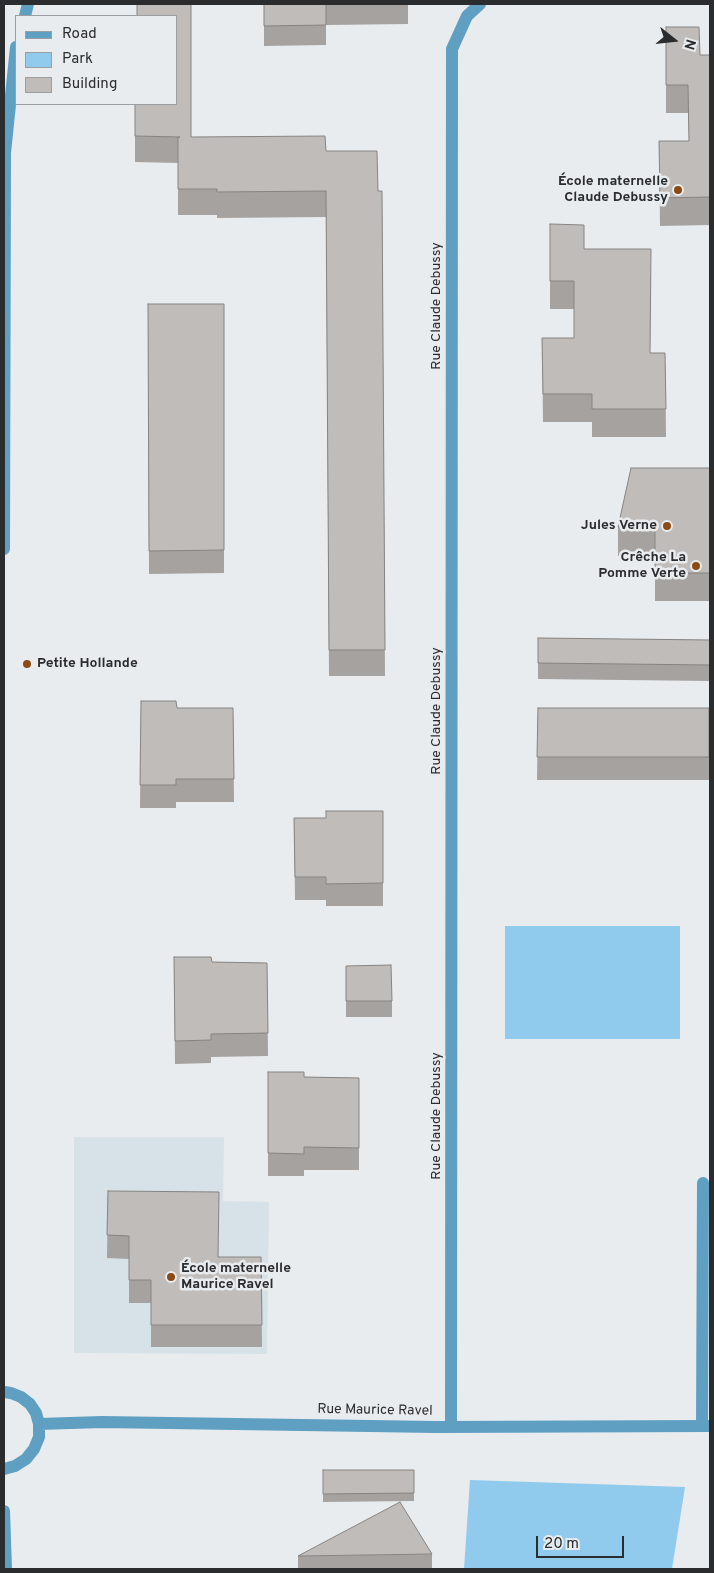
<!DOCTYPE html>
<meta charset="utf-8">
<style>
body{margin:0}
#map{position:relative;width:714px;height:1573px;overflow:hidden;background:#e8ecef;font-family:Overpass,sans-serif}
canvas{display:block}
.frame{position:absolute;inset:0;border:5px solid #2a2c2d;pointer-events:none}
.legend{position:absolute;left:15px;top:15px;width:162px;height:90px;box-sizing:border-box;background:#e8ecef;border:1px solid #9c9fa1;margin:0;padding:6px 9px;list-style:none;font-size:15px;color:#2a2c2d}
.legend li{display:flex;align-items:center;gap:10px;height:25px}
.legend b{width:25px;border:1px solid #9c9fa1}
.north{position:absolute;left:649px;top:15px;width:50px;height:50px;-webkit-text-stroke:4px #e8ecef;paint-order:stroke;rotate:106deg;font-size:14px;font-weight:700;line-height:20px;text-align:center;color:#2a2c2d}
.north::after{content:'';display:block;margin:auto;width:18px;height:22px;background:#2a2c2d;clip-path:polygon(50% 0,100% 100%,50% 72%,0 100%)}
.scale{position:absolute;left:536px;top:1536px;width:88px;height:22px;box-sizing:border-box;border:2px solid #2a2c2d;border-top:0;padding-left:6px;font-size:15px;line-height:18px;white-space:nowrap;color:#2a2c2d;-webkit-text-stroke:4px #e8ecef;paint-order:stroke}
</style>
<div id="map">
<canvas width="714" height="1573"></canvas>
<div class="frame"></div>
<ul class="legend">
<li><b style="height:6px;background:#5f9fc2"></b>Road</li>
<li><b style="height:14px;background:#90cbed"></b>Park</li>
<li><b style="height:14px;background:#c0bcb9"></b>Building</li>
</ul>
<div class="north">N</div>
<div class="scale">20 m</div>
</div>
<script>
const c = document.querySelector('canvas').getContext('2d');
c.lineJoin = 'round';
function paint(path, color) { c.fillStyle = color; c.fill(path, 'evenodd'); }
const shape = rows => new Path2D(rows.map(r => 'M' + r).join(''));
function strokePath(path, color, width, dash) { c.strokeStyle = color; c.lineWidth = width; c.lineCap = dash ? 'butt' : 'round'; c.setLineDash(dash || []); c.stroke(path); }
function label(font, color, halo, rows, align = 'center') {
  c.font = font + ' Overpass,sans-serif'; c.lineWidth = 5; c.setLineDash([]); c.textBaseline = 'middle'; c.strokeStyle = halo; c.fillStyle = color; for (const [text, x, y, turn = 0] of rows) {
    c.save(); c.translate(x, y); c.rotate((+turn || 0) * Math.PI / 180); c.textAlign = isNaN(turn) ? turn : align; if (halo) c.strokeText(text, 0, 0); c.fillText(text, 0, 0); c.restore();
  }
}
paint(shape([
 [74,1137,224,1137,223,1201,269,1202,267,1354,74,1353]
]), '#d6e1e8');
paint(shape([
 [505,926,680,926,680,1039,505,1039],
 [470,1480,685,1487,672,1569,464,1569]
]), '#90cbed');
strokePath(shape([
 [25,16,28,4],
 [4,549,5,153,16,47],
 [4,1392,11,1393,21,1397,30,1404,36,1413,39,1424,39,1437,34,1449,26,1459,15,1466,4,1469],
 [39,1424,102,1422,436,1427,710,1426],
 [702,1426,703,1183],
 [451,1427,452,49,467,16,480,4],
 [4,1511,6,1569]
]), '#5f9fc2', 12);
paint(shape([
 [264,4,408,4,408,24,326,25,326,45,264,46],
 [666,27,700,55,710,55,710,240,710,225,660,226,659,141,689,141,688,113,666,113],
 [135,104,191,137,326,151,378,191,382,191,385,676,329,676,326,217,217,218,217,215,178,215,178,163,135,162],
 [550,224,584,249,651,277,650,353,665,353,666,437,592,437,592,422,543,422,542,338,574,338,574,309,550,309],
 [148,304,224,304,224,573,149,574],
 [710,468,710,601,655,601,655,555,618,556,618,527],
 [538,638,710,640,710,681,538,679],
 [141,701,177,708,233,708,234,802,176,802,176,808,140,808],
 [538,708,709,708,709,780,537,780],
 [383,811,383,906,326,906,326,900,295,900,294,818,326,818],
 [174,957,212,962,267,963,268,1056,211,1057,211,1063,175,1064],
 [346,966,392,1001,392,1017,346,1017],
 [268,1072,304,1077,359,1078,359,1170,304,1170,304,1176,268,1176],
 [108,1191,219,1257,261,1257,262,1347,151,1347,151,1303,129,1303,129,1259,107,1258],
 [323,1470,414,1470,414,1501,323,1502],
 [432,1554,432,1569,298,1569,298,1556]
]), '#a5a29f');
const building = shape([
 [137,4,191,4,191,137,325,136,326,151,377,151,378,191,382,191,385,650,329,650,326,191,217,192,217,189,178,189,178,137,180,137,135,136,135,104,176,104,176,16,137,16,137,4],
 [264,4,361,4,326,4,326,25,264,26,264,4],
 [666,27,699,27,700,55,710,55,710,212,710,197,660,198,659,141,689,141,688,85,666,85,666,27],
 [550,224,584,225,584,249,651,249,650,353,665,353,666,409,592,409,592,394,543,394,542,338,574,338,574,281,550,281,550,224],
 [148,304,224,304,224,550,149,551,148,304],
 [631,468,710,468,710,573,655,573,655,527,618,527,631,468],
 [538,638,710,640,710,665,538,663,538,638],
 [141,701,176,701,177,708,233,708,234,779,176,779,176,785,140,785,141,701],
 [538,708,709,708,709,757,537,757,538,708],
 [326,811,383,811,383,883,326,884,326,877,295,877,294,818,326,818,326,811],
 [174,957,211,957,212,962,267,963,268,1033,211,1034,211,1040,175,1041,174,957],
 [391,965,392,1001,346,1001,346,966,391,965],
 [268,1072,304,1072,304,1077,359,1078,359,1148,304,1147,304,1154,268,1153,268,1072],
 [108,1191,219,1192,218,1257,261,1257,262,1325,151,1325,151,1280,129,1280,129,1236,107,1235,108,1191],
 [323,1470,414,1470,414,1493,323,1494,323,1470],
 [400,1502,432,1554,298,1556,400,1502]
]);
paint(building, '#c0bcb9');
strokePath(building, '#868482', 1);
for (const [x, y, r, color] of [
 [678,190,5,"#8b4a14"],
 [667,526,5,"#8b4a14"],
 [696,566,5,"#8b4a14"],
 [27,664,5,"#8b4a14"],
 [171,1277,5,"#8b4a14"]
]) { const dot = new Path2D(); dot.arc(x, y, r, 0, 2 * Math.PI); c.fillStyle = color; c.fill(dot); strokePath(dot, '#e8ecef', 2); }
label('bold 14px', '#2a2c2d', '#e8ecef', [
 ["École maternelle",668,182],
 ["Claude Debussy",668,198],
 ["Jules Verne",657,526],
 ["Crêche La",686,558],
 ["Pomme Verte",686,574],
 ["Petite Hollande",37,664,"left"],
 ["École maternelle",181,1269,"left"],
 ["Maurice Ravel",181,1285,"left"]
], 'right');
label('14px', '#2a2c2d', '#e8ecef', [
 ["Rue Claude Debussy",437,306,-90],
 ["Rue Claude Debussy",437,711,-90],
 ["Rue Claude Debussy",437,1116,-90],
 ["Rue Maurice Ravel",375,1411,1]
]);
</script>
